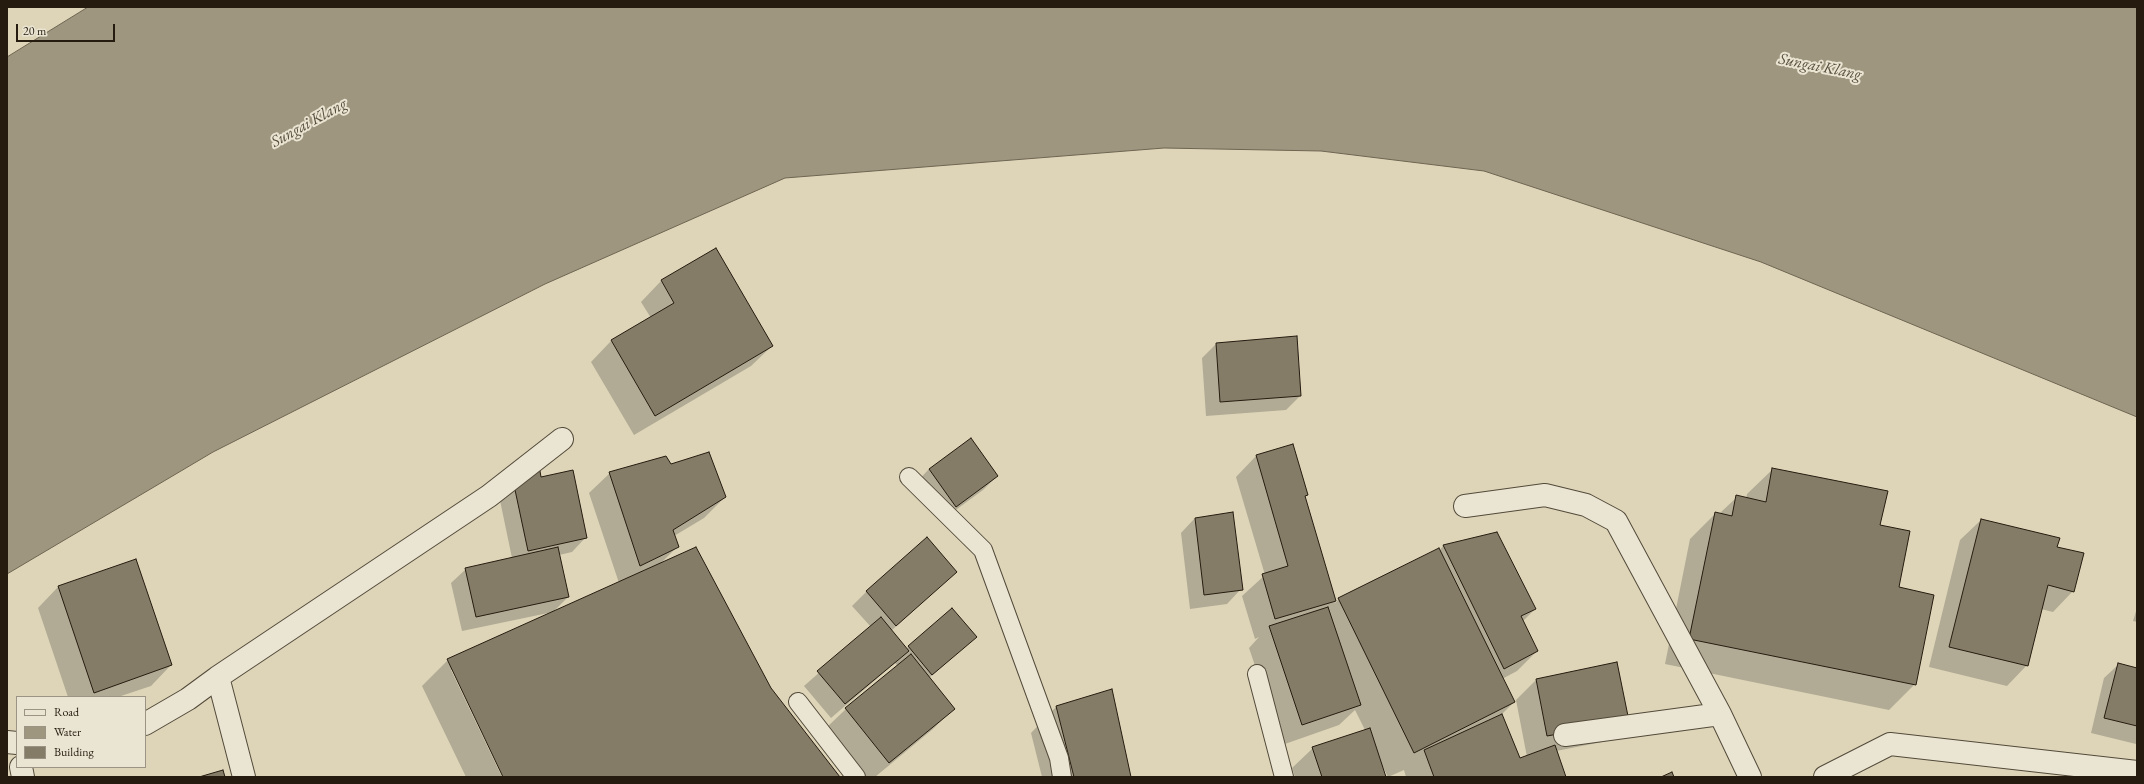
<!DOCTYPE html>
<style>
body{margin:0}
#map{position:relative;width:2144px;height:784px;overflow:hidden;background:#ded5b9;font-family:"EB Garamond",serif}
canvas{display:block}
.frame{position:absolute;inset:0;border:8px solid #251b0f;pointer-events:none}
.legend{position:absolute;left:16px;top:696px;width:130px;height:72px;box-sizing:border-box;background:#eae4d2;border:1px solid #9b9484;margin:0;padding:5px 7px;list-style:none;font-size:12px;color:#251b0f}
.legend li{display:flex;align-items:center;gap:8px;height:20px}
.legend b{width:20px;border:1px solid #9b9484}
.scale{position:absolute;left:16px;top:24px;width:99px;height:18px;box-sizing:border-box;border:2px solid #251b0f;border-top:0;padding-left:5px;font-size:12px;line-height:14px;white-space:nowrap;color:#251b0f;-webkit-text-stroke:3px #eae4d2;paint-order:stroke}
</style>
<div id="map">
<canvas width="2144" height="784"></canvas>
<div class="frame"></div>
<ul class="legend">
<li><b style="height:5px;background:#eae4d2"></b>Road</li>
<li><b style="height:11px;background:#9f967f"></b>Water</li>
<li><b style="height:11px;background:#857c67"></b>Building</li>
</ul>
<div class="scale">20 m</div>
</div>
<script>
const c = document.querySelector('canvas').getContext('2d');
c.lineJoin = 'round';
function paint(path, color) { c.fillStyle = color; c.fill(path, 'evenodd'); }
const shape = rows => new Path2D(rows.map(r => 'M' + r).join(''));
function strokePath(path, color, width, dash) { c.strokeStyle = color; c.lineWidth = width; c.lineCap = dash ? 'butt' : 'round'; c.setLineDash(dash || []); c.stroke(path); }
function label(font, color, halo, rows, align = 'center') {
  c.font = font + ' "EB Garamond",serif'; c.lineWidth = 4; c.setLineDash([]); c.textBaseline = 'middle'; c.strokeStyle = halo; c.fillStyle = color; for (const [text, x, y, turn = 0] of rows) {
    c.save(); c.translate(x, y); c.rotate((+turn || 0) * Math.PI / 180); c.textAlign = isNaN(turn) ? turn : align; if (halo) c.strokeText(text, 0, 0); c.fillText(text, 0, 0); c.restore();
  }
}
const water = shape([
 [88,7,2137,7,2137,417,1761,262,1484,171,1321,151,1164,148,785,178,545,284,213,452,7,574,7,57,88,7]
]);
paint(water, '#9f967f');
strokePath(water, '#6e6552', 1);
paint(shape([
 [716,249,772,346,751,366,634,435,591,362,611,341,651,318,641,302,661,281],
 [1216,344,1300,396,1286,410,1206,416,1202,358],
 [1292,445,1307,495,1304,498,1335,603,1339,599,1439,551,1443,546,1497,533,1535,609,1523,621,1537,651,1517,671,1502,679,1514,702,1501,715,1520,760,1527,757,1516,700,1536,680,1616,664,1627,720,1607,741,1556,751,1565,777,1406,777,1404,770,1388,777,1381,763,1385,777,1295,777,1292,768,1313,748,1365,730,1355,710,1339,725,1282,745,1249,648,1259,637,1255,639,1242,596,1265,575,1236,477,1256,456],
 [670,465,725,497,704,518,674,536,678,546,660,564,770,689,838,777,504,777,453,670,451,670,502,777,466,777,422,686,448,660,619,583,589,493,610,473],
 [929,469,997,476,983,490,942,520,915,484],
 [1773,469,1879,525,1898,588,1915,684,1889,710,1665,664,1690,539,1716,513,1719,514,1737,497,1746,499,1747,494],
 [541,478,586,537,572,552,559,555,568,597,553,612,462,631,451,583,466,569,512,558,497,486],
 [1195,518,1241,589,1227,604,1190,609,1181,533],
 [1981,520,2056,547,2073,591,2053,612,2041,609,2027,665,2007,686,1929,667,1960,540],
 [135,560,171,665,151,686,118,697,68,697,38,608,58,587],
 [956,572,891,631,906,649,952,610,975,637,929,678,954,708,933,729,875,777,863,777,825,729,846,709,898,666,895,663,831,718,804,686,871,627,852,606,866,592],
 [2137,608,2137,622,2133,621],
 [2119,664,2137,669,2136,744,2091,733,2104,678],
 [1111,690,1130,777,1042,777,1031,733,1056,707]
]), '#0003');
const building = shape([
 [716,248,773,346,655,416,611,340,674,303,661,280,716,248],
 [1297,336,1301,396,1220,402,1216,343,1297,336],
 [971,438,998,476,956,507,929,469,971,438],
 [1293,444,1308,495,1305,496,1336,601,1275,619,1262,574,1288,566,1256,455,1293,444],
 [709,452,726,497,673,530,679,547,640,566,609,472,666,456,671,464,709,452],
 [539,465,541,477,573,470,587,538,528,551,511,471,539,465],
 [1772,468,1888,491,1880,525,1910,531,1899,587,1934,595,1916,685,1689,639,1715,512,1732,516,1736,495,1766,502,1772,468],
 [1233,512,1243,590,1204,595,1195,518,1233,512],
 [1981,519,2060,538,2057,547,2084,553,2074,592,2048,585,2028,666,1949,647,1981,519],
 [1497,532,1536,609,1521,616,1538,651,1504,669,1443,545,1497,532],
 [927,537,957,572,896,626,866,591,927,537],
 [558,547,569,597,476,617,465,568,558,547],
 [696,547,771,688,840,777,503,777,447,659,696,547],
 [1439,548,1515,702,1414,753,1338,598,1439,548],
 [136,559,172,665,94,693,58,586,136,559],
 [1328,607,1361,705,1302,725,1269,626,1328,607],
 [952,608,977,637,932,675,908,646,952,608],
 [881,617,909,651,845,704,817,671,881,617],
 [911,654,955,709,889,763,845,708,911,654],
 [1617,662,1629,721,1547,736,1536,679,1617,662],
 [2118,663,2137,668,2137,726,2104,718,2118,663],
 [1112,689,1131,777,1074,777,1056,706,1112,689],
 [1502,714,1520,758,1555,745,1566,777,1434,777,1424,750,1502,714],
 [1370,728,1386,777,1322,777,1312,747,1370,728],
 [223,770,225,777,199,777,223,770],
 [1672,772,1674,777,1661,777,1672,772]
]);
paint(building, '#857c67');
strokePath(building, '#251b0f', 1);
const lane = shape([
 [909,477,983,550,1059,758,1062,777],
 [1257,674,1284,777],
 [798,702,856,777]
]);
const street = shape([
 [1465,506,1545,495,1586,505,1616,521,1720,714,1750,777],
 [145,724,188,699,218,677],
 [1565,735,1720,714],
 [7,742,17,743],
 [21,767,23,777],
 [244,777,218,677,489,496,562,439],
 [1825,777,1890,744,2137,772]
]);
strokePath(lane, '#534a3a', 20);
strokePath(street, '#534a3a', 24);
strokePath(lane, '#eae4d2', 18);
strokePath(street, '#eae4d2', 22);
label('italic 16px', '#564c3c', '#eae4d2', [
 ["Sungai Klang",1820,67,11],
 ["Sungai Klang",309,123,-29]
]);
</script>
